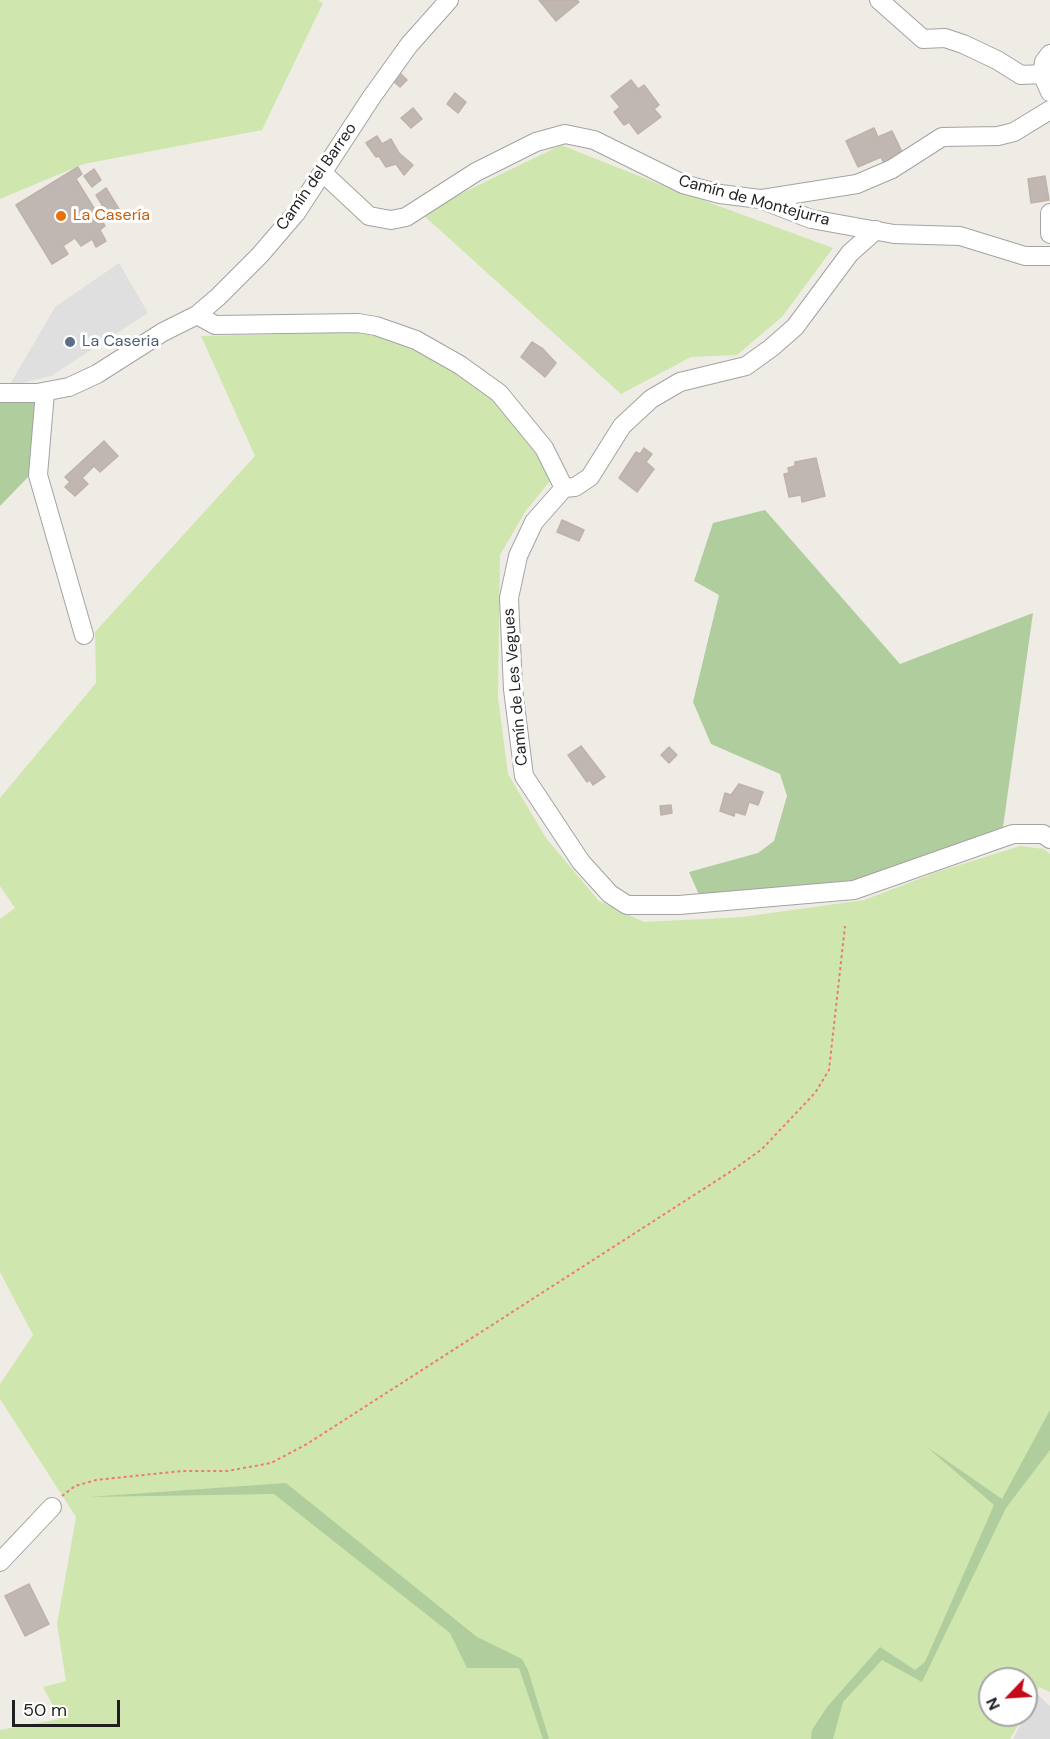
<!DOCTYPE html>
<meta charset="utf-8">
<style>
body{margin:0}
#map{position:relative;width:1050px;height:1739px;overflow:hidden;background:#efece6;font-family:"DM Sans",sans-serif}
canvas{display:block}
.north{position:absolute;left:978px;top:1667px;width:60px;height:60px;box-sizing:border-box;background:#fff;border:2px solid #a5a5a5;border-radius:50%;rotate:245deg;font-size:16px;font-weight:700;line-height:24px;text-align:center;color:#1f1f1f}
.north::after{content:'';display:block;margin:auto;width:21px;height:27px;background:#c40a18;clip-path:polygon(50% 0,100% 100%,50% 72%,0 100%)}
.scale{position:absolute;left:12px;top:1700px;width:108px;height:27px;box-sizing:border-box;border:3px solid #1f1f1f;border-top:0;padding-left:8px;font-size:18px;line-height:21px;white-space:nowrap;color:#1f1f1f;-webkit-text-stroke:4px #fff;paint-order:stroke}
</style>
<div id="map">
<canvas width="1050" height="1739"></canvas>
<div class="north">N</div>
<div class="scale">50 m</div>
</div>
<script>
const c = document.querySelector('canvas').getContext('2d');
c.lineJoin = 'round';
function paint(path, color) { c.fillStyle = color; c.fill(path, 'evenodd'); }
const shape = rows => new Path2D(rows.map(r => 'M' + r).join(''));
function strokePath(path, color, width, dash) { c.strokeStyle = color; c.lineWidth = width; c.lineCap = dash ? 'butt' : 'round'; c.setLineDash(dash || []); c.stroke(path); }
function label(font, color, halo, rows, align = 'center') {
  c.font = font + ' "DM Sans",sans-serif'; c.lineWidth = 6; c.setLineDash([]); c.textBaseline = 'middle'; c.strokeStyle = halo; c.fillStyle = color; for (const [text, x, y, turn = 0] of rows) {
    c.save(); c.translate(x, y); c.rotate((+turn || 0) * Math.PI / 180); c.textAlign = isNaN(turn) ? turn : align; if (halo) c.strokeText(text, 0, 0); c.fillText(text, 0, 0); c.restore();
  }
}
paint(shape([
 [1036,1693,1050,1706,1050,1739,1013,1739]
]), '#dddcdc');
paint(shape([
 [0,0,318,0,323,3,262,130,84,164,0,199],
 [561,145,659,184,833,248,782,317,737,355,691,357,621,394,421,213],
 [368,332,399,343,447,366,509,412,544,460,550,481,525,512,500,555,498,697,508,774,546,838,599,901,644,922,742,917,864,900,937,872,1020,846,1044,849,1050,854,1050,1692,1039,1687,1026,1711,1026,1679,990,1679,990,1715,1024,1715,1010,1739,0,1739,0,1730,60,1719,43,1687,66,1681,57,1624,76,1517,0,1399,0,1384,33,1335,0,1272,0,919,15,908,0,886,0,798,96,683,95,632,255,456,201,336]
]), '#cfe7af');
paint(shape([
 [0,393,37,393,31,474,0,506],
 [765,510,900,664,1033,613,1003,827,850,883,700,897,689,872,758,853,774,841,787,796,780,774,711,744,693,702,719,595,694,581,713,523],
 [1050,1410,1050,1450,1006,1508,922,1682,882,1660,843,1702,833,1739,811,1739,812,1730,827,1707,880,1647,915,1670,925,1662,994,1505,927,1447,1002,1499],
 [286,1483,477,1637,522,1659,528,1670,549,1739,543,1739,519,1668,467,1668,450,1633,274,1494,89,1497]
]), '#afcd9d');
paint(shape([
 [119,263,148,313,51,376,9,386,55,307]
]), '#dfdfdf');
const building = shape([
 [539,0,577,0,579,2,556,21,539,0],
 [399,72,407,80,400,87,392,80,399,72],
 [631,80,638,89,644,85,659,105,654,109,661,117,638,134,629,122,624,125,614,112,620,107,611,96,631,80],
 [455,93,466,102,458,113,447,104,455,93],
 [413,108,422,119,411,128,401,118,413,108],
 [874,128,878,137,892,131,903,154,884,163,881,157,858,167,846,141,874,128],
 [377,136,382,144,391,139,399,153,413,165,404,175,396,164,386,167,379,156,376,157,366,143,377,136],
 [78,167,82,174,76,179,105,226,100,230,106,241,96,247,92,239,81,246,75,238,63,246,68,254,52,264,16,205,78,167],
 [94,169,101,180,92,187,84,176,94,169],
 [1045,176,1049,200,1031,203,1028,179,1045,176],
 [106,188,122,214,112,221,96,195,106,188],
 [532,342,543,349,556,363,545,377,521,357,532,342],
 [104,441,118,456,100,472,94,466,82,478,88,484,75,496,65,487,70,482,65,477,104,441],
 [644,448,652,454,646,462,654,469,637,492,619,478,636,452,640,454,644,448],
 [816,458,825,496,802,502,801,495,789,497,784,474,789,473,788,468,795,466,795,462,816,458],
 [562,520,584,530,579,541,557,532,562,520],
 [581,746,605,777,593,785,590,780,587,782,568,755,581,746],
 [669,747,677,755,669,763,661,755,669,747],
 [739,784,763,792,758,805,749,802,745,815,735,812,734,816,720,811,725,793,731,795,739,784],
 [671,805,672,813,661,815,660,806,671,805],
 [29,1584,49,1624,25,1636,5,1596,29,1584]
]);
paint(building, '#c0b7b3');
strokePath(building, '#c0b1a9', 1.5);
const minor = shape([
 [879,0,923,39,945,38,963,44,997,60,1021,75,1042,74],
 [1050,54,1044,62,1042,74,1050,92],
 [323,173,369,216,391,220,406,217,476,172,536,142,565,134,594,140,683,184,720,194,760,199,811,219,894,234,960,236,1025,256,1050,256],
 [762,199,857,184,892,169,942,137,998,136,1014,132,1050,110],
 [1050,213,1050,234],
 [197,315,215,325,358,323,376,326,416,340,460,365,499,393,544,448,564,488,534,522,518,556,509,598,513,689,524,776,581,862,610,894,627,905,679,905,854,890,1013,834,1043,834,1050,839],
 [45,392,38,475,84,635],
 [0,393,37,393,69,387,97,374,163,332,197,315,218,297,260,255,296,213,371,98,409,45,449,0],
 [564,488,575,487,590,477,622,426,651,399,680,382,746,366,771,348,795,327,850,253,876,230],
 [0,1562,52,1507]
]);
strokePath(minor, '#a3a3a3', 20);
strokePath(shape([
 [62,1496,75,1486,96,1480,182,1471,227,1471,271,1463,307,1444,733,1170,762,1149,815,1093,829,1070,845,926]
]), '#f37773', 2, [3, 3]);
strokePath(minor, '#fff', 18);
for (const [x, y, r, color] of [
 [61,216,6,"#e8710a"],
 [70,342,6,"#5c6f8a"]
]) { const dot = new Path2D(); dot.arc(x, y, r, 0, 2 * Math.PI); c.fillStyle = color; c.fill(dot); strokePath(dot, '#fff', 2); }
label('16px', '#1f1f1f', '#fff', [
 ["Camín del Barreo",317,177,-55],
 ["Camín de Montejurra",754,201,15],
 ["Camín de Les Vegues",516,687,-95]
]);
label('16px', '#c56008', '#fff', [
 ["La Casería",73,216]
], 'left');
label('16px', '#4e5e75', '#fff', [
 ["La Caseria",82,342]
], 'left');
</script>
